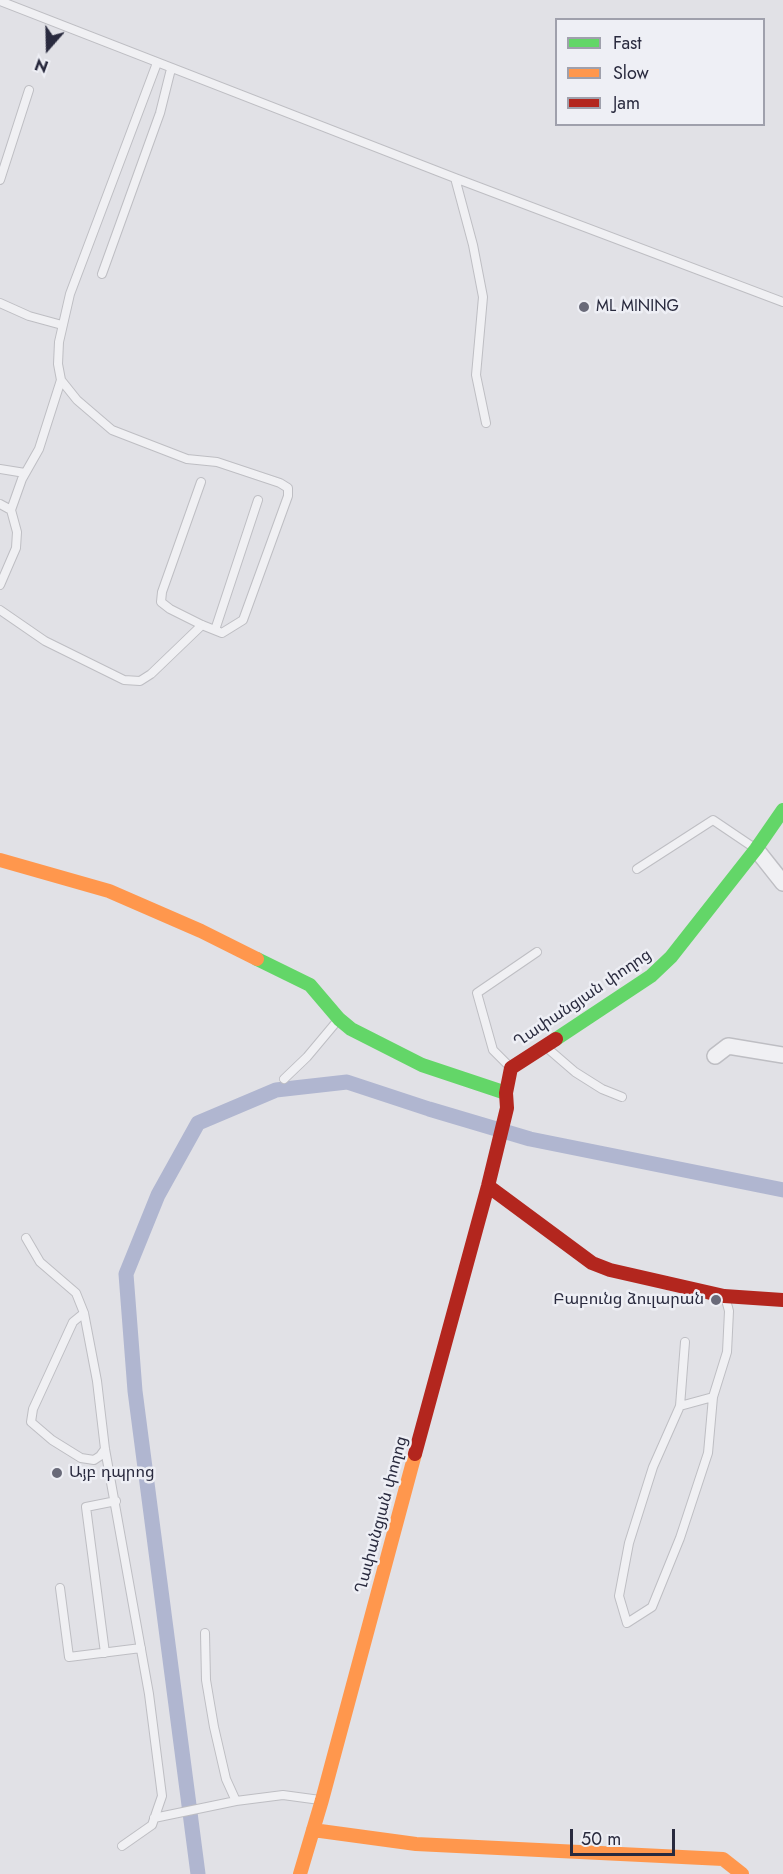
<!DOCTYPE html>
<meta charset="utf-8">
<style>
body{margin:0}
#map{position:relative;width:783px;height:1874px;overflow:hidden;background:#e1e1e6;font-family:Jost,sans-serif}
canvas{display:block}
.legend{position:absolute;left:555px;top:18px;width:210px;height:108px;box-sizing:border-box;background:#eeeff5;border:2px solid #9fa0ac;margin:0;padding:8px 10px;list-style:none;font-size:18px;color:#292a3e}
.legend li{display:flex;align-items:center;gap:12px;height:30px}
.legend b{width:30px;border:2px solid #9fa0ac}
.north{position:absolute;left:18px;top:18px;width:60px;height:60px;-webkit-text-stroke:4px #eeeff5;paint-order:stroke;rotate:200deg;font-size:16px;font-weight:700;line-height:24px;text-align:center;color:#292a3e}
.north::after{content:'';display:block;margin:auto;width:21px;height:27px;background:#292a3e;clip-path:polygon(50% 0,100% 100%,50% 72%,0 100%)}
.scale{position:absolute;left:570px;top:1829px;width:105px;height:27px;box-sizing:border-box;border:3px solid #292a3e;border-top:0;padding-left:8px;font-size:18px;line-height:21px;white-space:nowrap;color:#292a3e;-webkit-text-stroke:4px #eeeff5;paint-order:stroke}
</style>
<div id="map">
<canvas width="783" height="1874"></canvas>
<ul class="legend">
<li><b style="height:8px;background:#63d668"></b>Fast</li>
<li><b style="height:8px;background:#ff974d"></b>Slow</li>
<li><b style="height:8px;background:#b3261e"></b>Jam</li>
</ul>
<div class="north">N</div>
<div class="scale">50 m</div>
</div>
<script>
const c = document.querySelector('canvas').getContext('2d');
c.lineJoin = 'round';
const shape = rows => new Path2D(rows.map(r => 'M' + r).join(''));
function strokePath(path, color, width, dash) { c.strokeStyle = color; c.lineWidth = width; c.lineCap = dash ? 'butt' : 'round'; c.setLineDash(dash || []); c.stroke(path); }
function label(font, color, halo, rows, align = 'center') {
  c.font = font + ' Jost,"Noto Sans Armenian",sans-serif'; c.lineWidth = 5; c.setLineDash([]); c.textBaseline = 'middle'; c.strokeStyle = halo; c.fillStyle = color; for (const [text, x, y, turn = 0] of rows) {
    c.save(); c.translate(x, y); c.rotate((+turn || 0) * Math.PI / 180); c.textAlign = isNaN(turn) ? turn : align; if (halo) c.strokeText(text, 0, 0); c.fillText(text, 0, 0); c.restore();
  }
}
strokePath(shape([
 [198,1874,135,1391,126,1274,158,1195,198,1123,276,1090,347,1082,429,1109,530,1139,783,1190]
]), '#b0b6d0', 15);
const lane = shape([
 [0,1,455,178,783,302],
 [157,63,70,294,59,342,58,364,61,380,77,400,112,430,187,459,217,462,280,483,288,488,288,496,243,620,222,633,202,625,170,609,161,602,162,592,201,482],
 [455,178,473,245,483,297,476,375,486,423],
 [0,180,29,90],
 [102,274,160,113,171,69],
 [0,303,29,316,62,325],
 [0,469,25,473],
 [0,504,11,510],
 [0,585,16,548,17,532,11,510,22,479,39,449,61,380],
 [0,610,45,641,124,680,140,681,151,674,202,625],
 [215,630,258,500],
 [637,869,713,820,753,847],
 [546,1047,575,1072,602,1089,622,1097],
 [510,1067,493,1050,477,993,537,952],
 [284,1079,307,1057,338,1020],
 [26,1238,40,1262,76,1293,84,1313,97,1381,105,1449,149,1694,162,1796,152,1825,122,1846],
 [84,1313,73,1322,33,1409,31,1422,52,1440,81,1458,94,1460,100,1456,105,1449],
 [685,1342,680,1406,653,1467,629,1543,619,1596,627,1623,652,1607,680,1538,708,1453,713,1397,727,1352,729,1311,726,1300],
 [680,1406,713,1397],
 [60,1588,69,1657,141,1648],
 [205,1633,206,1680,214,1727,226,1779,236,1801,283,1795,320,1800],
 [105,1653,86,1507,116,1501],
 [154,1818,236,1801]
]);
const street = shape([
 [756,849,783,883],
 [715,1056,728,1046,783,1055]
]);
strokePath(lane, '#bebec3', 10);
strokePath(street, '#bebec3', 18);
strokePath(lane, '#f0f0f3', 8);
strokePath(street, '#f0f0f3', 15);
strokePath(shape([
 [257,959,310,985,339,1019,351,1029,422,1065,506,1093],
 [556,1039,651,976,671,957,756,849,783,810]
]), '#63d668', 14);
strokePath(shape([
 [0,860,109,891,201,931,257,959],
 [313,1830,416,1844,723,1859,742,1874],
 [300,1874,322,1800,415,1454]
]), '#ff974d', 14);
strokePath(shape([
 [488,1186,592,1263,610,1270,724,1296,783,1300],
 [415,1454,488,1186,507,1108,506,1093,511,1068,556,1039]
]), '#b3261e', 14);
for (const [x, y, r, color] of [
 [584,307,6,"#696a79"],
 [716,1300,6,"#696a79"],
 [57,1473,6,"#696a79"]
]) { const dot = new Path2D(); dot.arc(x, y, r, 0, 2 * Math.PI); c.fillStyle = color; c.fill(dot); strokePath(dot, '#eeeff5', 2); }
label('16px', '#292a3e', '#eeeff5', [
 ["ML MINING",596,307],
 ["Բաբունց ձուլարան",704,1300,"right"],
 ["Այբ դպրոց",69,1473]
], 'left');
label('16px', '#292a3e', '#eeeff5', [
 ["Ղափանցյան փողոց",583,999,-34],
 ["Ղափանցյան փողոց",382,1515,-75]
]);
</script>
